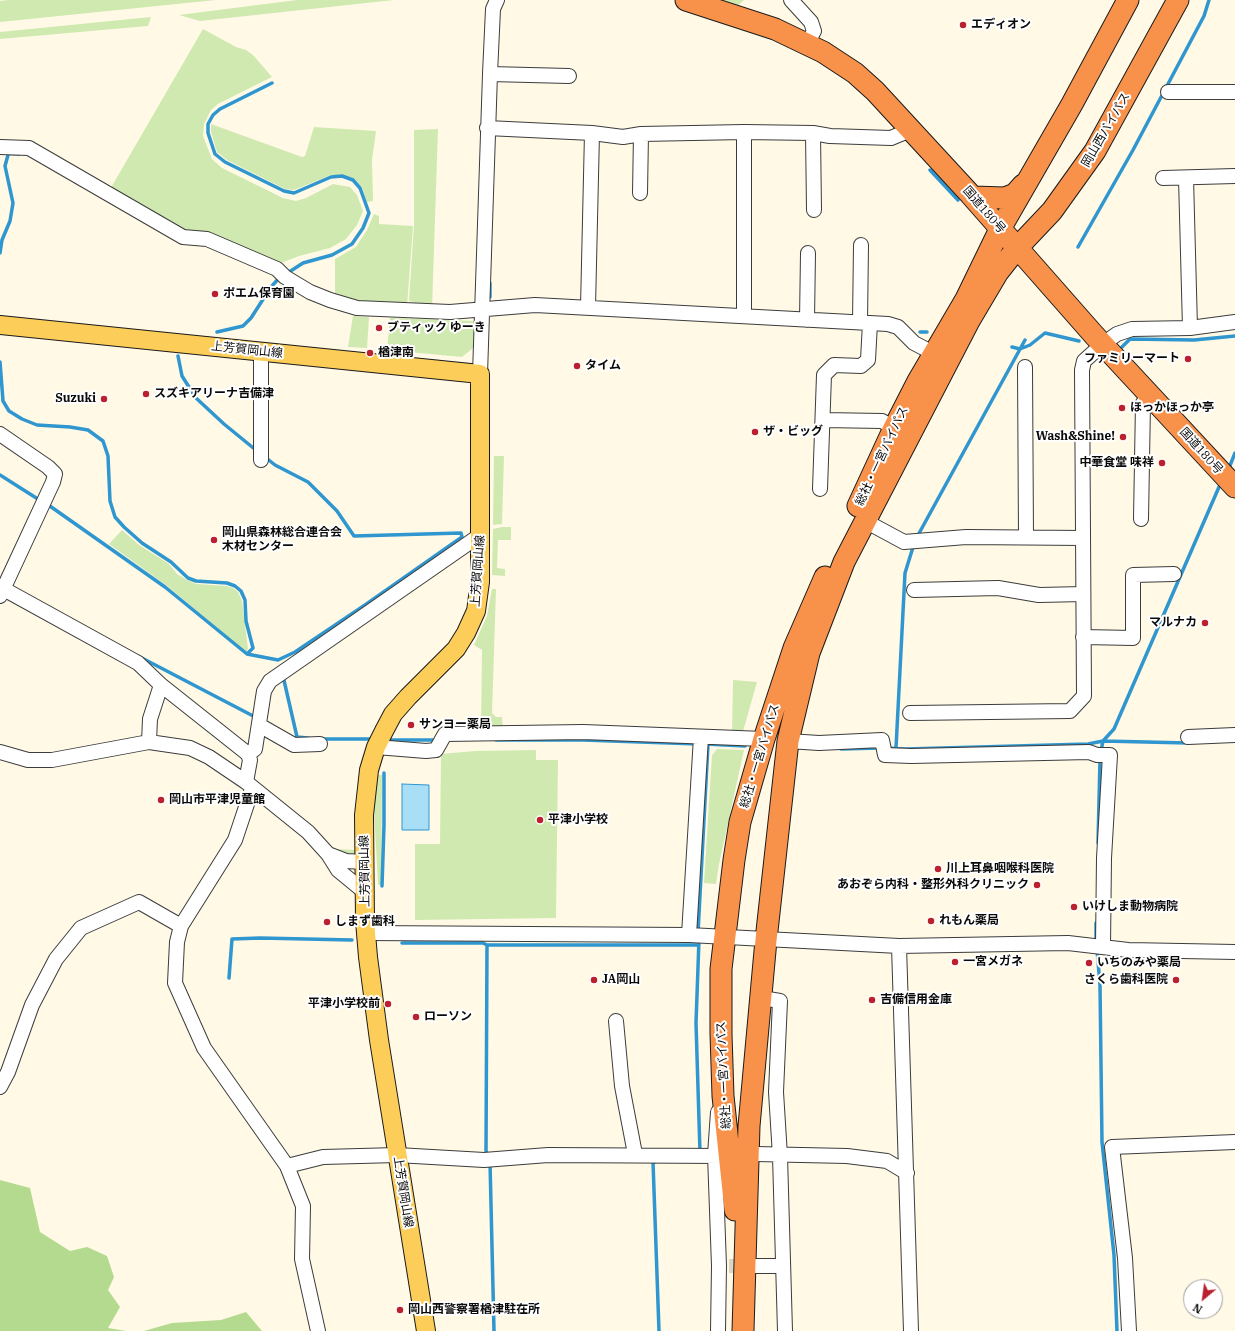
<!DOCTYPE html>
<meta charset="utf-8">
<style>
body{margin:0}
#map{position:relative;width:1235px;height:1331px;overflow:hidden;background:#fff9e6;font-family:"IBM Plex Serif",serif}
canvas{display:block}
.north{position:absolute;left:1183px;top:1279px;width:40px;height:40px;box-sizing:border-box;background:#fff;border:1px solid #9d9d9d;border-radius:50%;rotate:209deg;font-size:11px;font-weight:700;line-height:16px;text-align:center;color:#090909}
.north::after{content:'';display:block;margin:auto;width:14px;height:18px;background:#bb202e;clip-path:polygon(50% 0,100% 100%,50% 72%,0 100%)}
</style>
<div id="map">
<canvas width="1235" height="1331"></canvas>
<div class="north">N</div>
</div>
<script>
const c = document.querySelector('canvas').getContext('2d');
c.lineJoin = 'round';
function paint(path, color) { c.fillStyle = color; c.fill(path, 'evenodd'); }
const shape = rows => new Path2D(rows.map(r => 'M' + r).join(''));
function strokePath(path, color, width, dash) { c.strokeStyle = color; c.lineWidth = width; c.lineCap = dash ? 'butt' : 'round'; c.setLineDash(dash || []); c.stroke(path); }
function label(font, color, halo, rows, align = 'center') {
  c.font = font + ' "IBM Plex Serif","Noto Sans JP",serif'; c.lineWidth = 4; c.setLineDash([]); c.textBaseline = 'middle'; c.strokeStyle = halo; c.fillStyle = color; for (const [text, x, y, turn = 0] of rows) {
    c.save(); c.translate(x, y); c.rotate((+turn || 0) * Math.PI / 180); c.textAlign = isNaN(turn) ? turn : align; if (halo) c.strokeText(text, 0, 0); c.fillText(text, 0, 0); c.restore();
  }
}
paint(shape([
 [8,0,216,0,0,22,0,1],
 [297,0,394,0,200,21,179,15],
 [713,0,744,0,736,7],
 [151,17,148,26,0,39,0,32],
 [203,29,236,47,246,50,253,55,272,77,218,104,211,110,204,124,203,136,212,159,222,168,283,198,296,201,306,198,333,184,350,187,357,195,363,211,357,225,346,239,330,248,299,256,276,265,193,235,109,191],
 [211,124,302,157,305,156,314,127,376,131,372,160,373,201,367,202,362,187,355,179,343,175,331,175,294,190,285,189,227,160,217,152,211,132],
 [438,129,432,308,413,307,414,302,409,301,414,225,414,130],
 [374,214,379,216,379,224,413,226,407,306,357,303,335,295,335,259,356,247,367,230],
 [353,316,369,317,367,348,348,347],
 [390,318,476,321,473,348,462,357,387,350],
 [494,456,504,456,502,524,493,525],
 [502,527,511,527,511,540,498,540,497,568,505,569,505,576,492,575,493,529],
 [122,530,139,545,169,564,177,574,187,580,196,584,226,586,233,588,238,592,242,601,248,649,246,652,166,585,109,544],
 [492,589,496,589,492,713,496,717,502,717,503,729,481,730,482,650,474,645,487,616],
 [733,680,757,682,742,735,732,734],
 [717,749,744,750,719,864,716,884,704,883,712,755],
 [536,750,536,760,558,760,556,918,415,920,415,844,440,844,441,754,475,751],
 [378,775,382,775,381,886,378,884,374,809],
 [334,849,357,850,354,855,349,856]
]), '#d0e9b0');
paint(shape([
 [0,1180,30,1188,40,1232,70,1251,87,1247,107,1256,114,1277,108,1290,120,1307,108,1328,126,1331,0,1331],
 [246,1312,262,1331,144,1331,172,1323,221,1320]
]), '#b4da8f');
const water = shape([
 [402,784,429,785,429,830,402,830,402,784]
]);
paint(water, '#a9def7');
strokePath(water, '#2f96cf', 1);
strokePath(shape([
 [272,83,220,109,213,115,208,124,208,133,215,154,225,162,284,191,294,193,331,177,342,176,353,180,360,188,369,213,363,228,352,244,332,255,303,263,286,274],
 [3,153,19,154],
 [930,170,958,200],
 [1078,247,1133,150,1204,16,1209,0],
 [0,253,2,240,10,221,13,203,5,166,8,155],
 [490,297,490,283],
 [217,332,243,326,251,318,271,287,280,277],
 [920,332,927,332],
 [1012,347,1020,349,1030,345,1045,333,1079,341],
 [1122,347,1130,339,1194,340,1235,336],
 [178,356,182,376,196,398,224,424,257,451],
 [0,362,3,401,9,411,22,419,37,425,70,427,88,430,103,441,108,456,110,501,115,517,124,527,142,543,171,562,188,578,196,581,227,583,235,586,241,591,245,600,246,621,253,648,247,654],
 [1229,468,1235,453],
 [0,475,41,501],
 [47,504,165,587,247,654,278,660,295,652,365,605,462,537,461,533,354,536,337,511,308,482,275,465,265,457],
 [917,537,1025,340],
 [138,656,257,718],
 [283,676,297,737,308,738],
 [320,739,374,739],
 [386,740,438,740],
 [496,740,583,740,698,744],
 [706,744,745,746],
 [887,748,906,749,1088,744,1103,741,1188,743],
 [896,748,905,573,914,544],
 [841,749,880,748],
 [1101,751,1103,741,1114,729,1219,487],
 [1098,843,1100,759],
 [382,886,384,825,384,773],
 [1096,923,1096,939],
 [698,933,708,744],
 [699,939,696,1023,700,1153],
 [402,943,483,943,487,945],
 [1097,949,1100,985,1102,1142,1114,1255,1117,1331],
 [229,978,232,939,260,938,352,940],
 [488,1156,486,1151,487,945,699,945],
 [490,1162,494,1331],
 [655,1162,653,1162,659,1331]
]), '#2f96cf', 3.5);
strokePath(shape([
 [729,1266,753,1266]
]), '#dad5c5', 14, [14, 7]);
const minor = shape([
 [791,0,811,22,814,31,807,44],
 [490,74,569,76],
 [1168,92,1235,92],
 [487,128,592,133,623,137,641,134,744,132,813,133,830,136,891,138,903,133,909,128],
 [813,133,814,210],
 [0,147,29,148,183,237,207,239,277,269,285,277,310,292,330,300,357,308,450,312,535,305,888,324,898,327,914,343,935,354],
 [1163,178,1235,176],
 [1186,178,1190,328],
 [640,193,641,134],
 [588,307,592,133],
 [744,316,744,132],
 [807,320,808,253],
 [860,322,861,245],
 [261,351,261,460],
 [1025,367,1026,537],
 [480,374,490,74,493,9,497,0],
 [823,420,882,421,894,428],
 [0,434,48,467,55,474,53,482,0,596],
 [820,489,824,375,834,365,861,366,868,360,870,323],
 [1141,519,1143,403,1151,395],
 [865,521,904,542,966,537,1083,538],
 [0,587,138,663,161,685,248,754,250,760,246,782],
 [914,590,998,588,1039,595,1083,594],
 [1083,637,1133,638,1133,575,1174,574],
 [910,713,1070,711,1084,696,1082,370,1084,361,1103,344,1117,334,1132,329,1190,328,1235,322],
 [259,725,294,745,320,744],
 [1188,737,1235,735],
 [788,741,819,743,882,740,885,755,911,756,1089,752,1097,755,1110,755,1104,858,1103,946],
 [149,742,150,719,161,685],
 [376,747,426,751,436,750,445,734,583,732,764,739],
 [0,752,28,760,52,760,149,742,190,748,209,757,246,782,308,832,328,854,338,870,366,893],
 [248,754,255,749,264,691,270,681,476,538,480,538],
 [252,789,235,840,181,926,177,942,175,983,204,1048,287,1166,303,1206,302,1259,318,1331],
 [328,854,346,861,364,862],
 [366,933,689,935,899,946,1068,943,1128,950,1235,952],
 [689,935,701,737],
 [899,946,911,1331],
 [762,998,780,1001,776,1092,780,1156,785,1331],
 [616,1021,622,1086,635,1154],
 [0,1087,8,1072,32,1005,56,959,81,928,139,902,181,926],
 [718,1112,715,1155,719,1266,718,1331],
 [756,1154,847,1156,887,1161,907,1173],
 [287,1166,323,1157,397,1155,484,1160,548,1155,722,1156],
 [754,1266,782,1266],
 [1129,1331,1125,1258,1112,1147,1235,1142]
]);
const major = shape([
 [0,325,480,374,480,582,476,611,466,633,456,649,408,697,393,714,384,731,376,747,369,770,364,815,365,921,368,957,379,1040,426,1331]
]);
const highway = shape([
 [686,0,775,29,823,52,855,73,875,91,970,194,1094,335,1235,487],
 [973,197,1005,198,1015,194,1023,185],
 [858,506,894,428,918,381,966,299,1000,229,1072,104,1128,0],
 [735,1210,723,1096,721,1034,721,969,734,860,740,822,764,739,794,648,825,577],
 [743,1331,749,1126,766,940,788,741,809,653,844,562,969,321,998,272,1017,248,1052,211,1095,151,1178,0]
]);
strokePath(minor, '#3c3c3c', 16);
strokePath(major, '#1a1a1a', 20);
strokePath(highway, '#1a1a1a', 23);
strokePath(minor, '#fff', 14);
strokePath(major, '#fccd59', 18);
strokePath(highway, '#f8924b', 21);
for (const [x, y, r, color] of [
 [963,25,4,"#bb202e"],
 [215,294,4,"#bb202e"],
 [379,328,4,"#bb202e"],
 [370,353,4,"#bb202e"],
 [1188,359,4,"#bb202e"],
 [577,366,4,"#bb202e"],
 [146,394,4,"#bb202e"],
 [104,399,4,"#bb202e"],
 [1122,408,4,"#bb202e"],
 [755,432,4,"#bb202e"],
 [1123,437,4,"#bb202e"],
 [1162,463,4,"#bb202e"],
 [214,540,4,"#bb202e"],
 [1205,623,4,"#bb202e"],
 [411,725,4,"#bb202e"],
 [161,800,4,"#bb202e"],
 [540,820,4,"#bb202e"],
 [938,869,4,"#bb202e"],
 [1037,885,4,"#bb202e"],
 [1074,907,4,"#bb202e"],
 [931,921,4,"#bb202e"],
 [327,922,4,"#bb202e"],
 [955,962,4,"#bb202e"],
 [1089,963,4,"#bb202e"],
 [594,980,4,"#bb202e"],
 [1176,980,4,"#bb202e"],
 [872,1000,4,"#bb202e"],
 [388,1004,4,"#bb202e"],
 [416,1017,4,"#bb202e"],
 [400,1310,4,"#bb202e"]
]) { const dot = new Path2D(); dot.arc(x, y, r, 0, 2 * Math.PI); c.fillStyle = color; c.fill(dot); strokePath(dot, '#fff', 1.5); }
label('bold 12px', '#090909', '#fff', [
 ["エディオン",971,25],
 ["ポエム保育園",223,294],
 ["ブティック ゆーき",387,328],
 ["楢津南",378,353],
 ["ファミリーマート",1180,359,"right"],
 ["タイム",585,366],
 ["スズキアリーナ吉備津",154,394],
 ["Suzuki",96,399,"right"],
 ["ほっかほっか亭",1130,408],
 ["ザ・ビッグ",763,432],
 ["Wash&Shine!",1115,437,"right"],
 ["中華食堂 味祥",1154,463,"right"],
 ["岡山県森林総合連合会",222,533],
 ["木材センター",222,547],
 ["マルナカ",1197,623,"right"],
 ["サンヨー薬局",419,725],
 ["岡山市平津児童館",169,800],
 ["平津小学校",548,820],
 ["川上耳鼻咽喉科医院",946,869],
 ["あおぞら内科・整形外科クリニック",1029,885,"right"],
 ["いけしま動物病院",1082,907],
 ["れもん薬局",939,921],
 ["しまず歯科",335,922],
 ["一宮メガネ",963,962],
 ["いちのみや薬局",1097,963],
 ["JA岡山",602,980],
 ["さくら歯科医院",1168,980,"right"],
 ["吉備信用金庫",880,1000],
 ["平津小学校前",380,1004,"right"],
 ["ローソン",424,1017],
 ["岡山西警察署楢津駐在所",408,1310]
], 'left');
label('12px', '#090909', '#fff', [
 ["岡山西バイパス",1106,130,-60],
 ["国道180号",984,210,49],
 ["上芳賀岡山線",247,350,6],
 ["国道180号",1201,451,48],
 ["総社・一宮バイパス",882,456,-65],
 ["上芳賀岡山線",478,571,-86],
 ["総社・一宮バイパス",760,756,-73],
 ["上芳賀岡山線",365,871,-91],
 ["総社・一宮バイパス",724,1075,-93],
 ["上芳賀岡山線",403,1192,81]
]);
</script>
